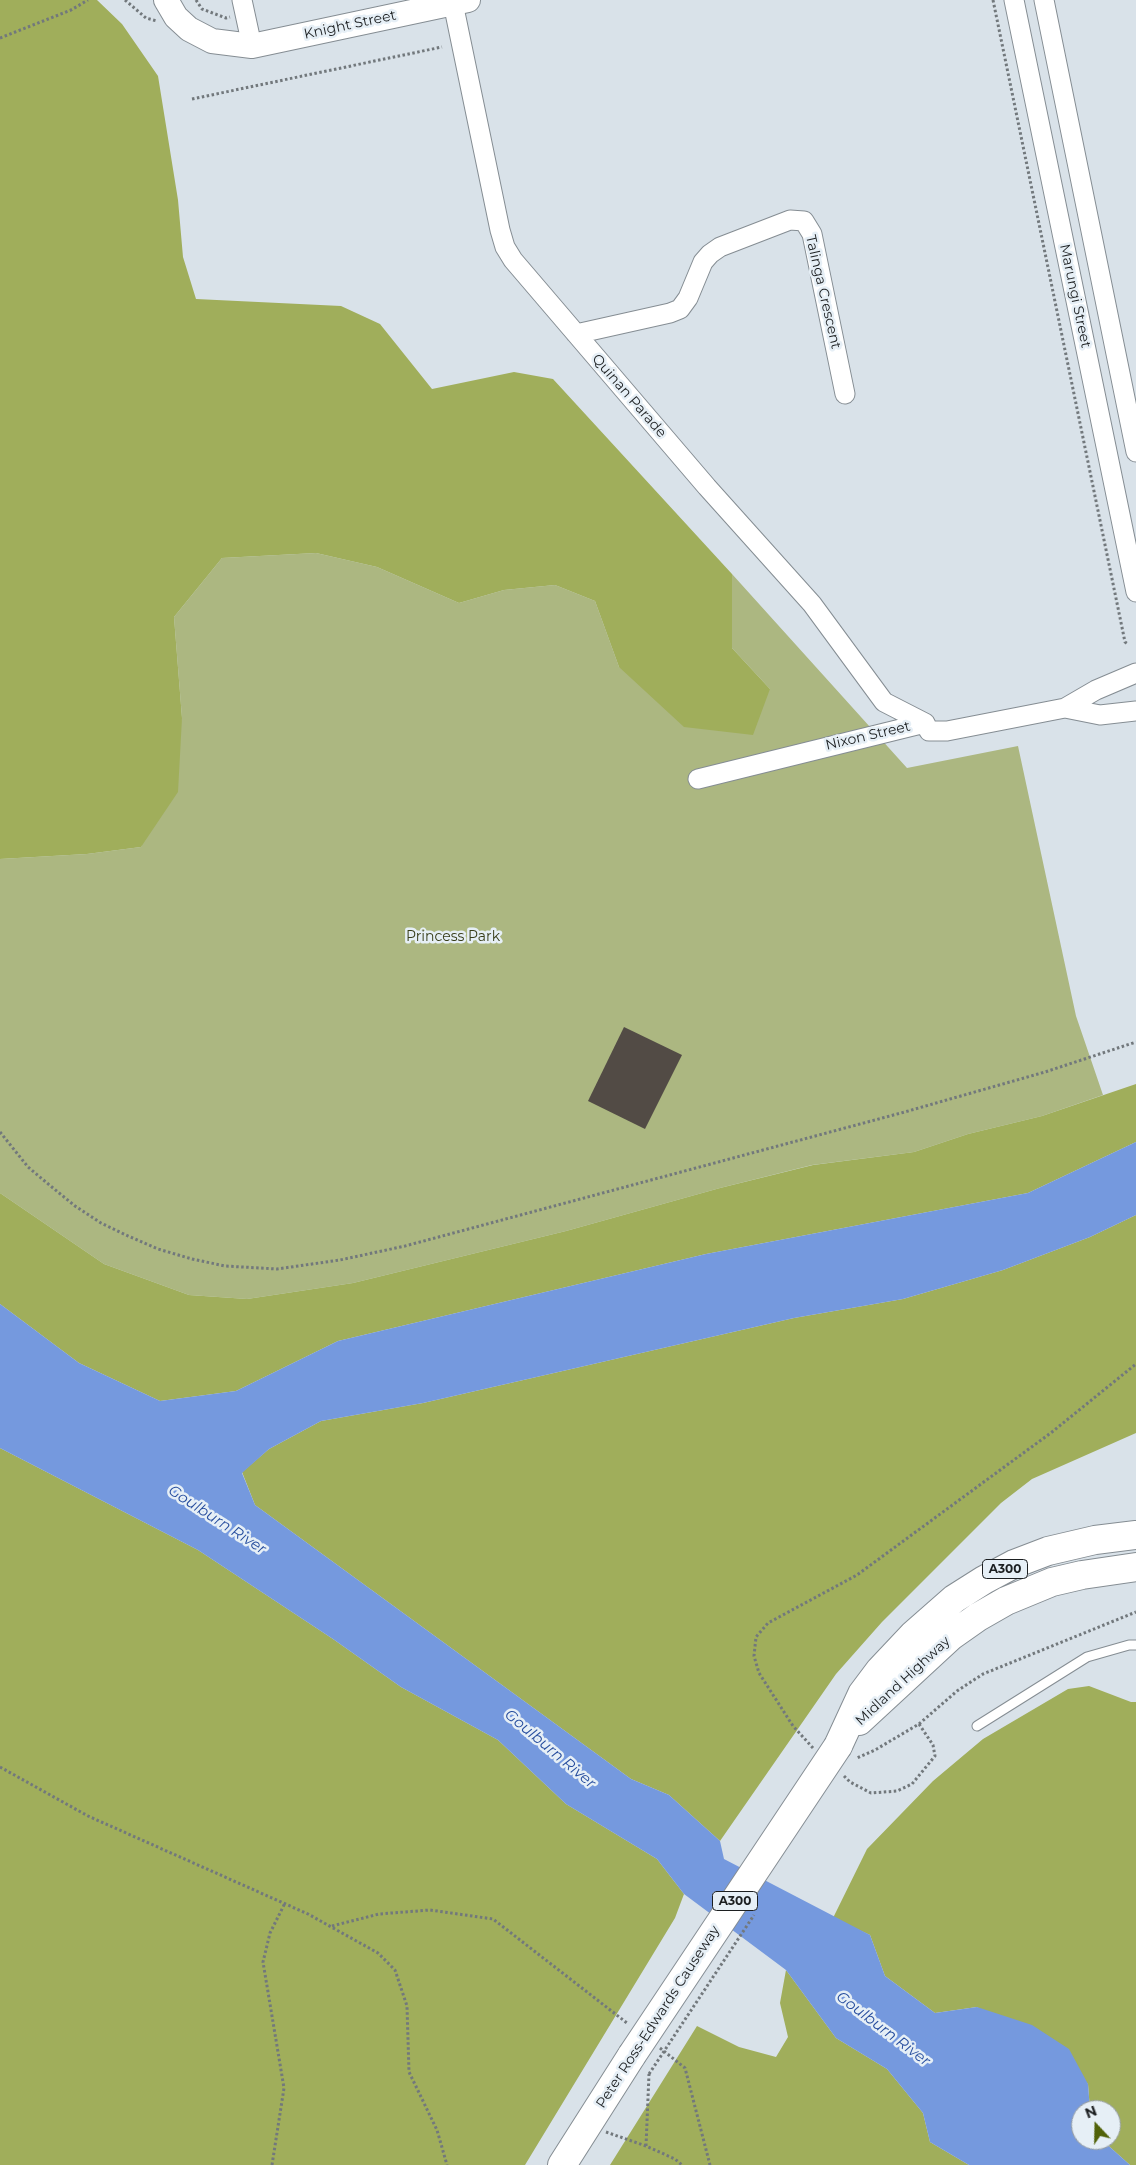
<!DOCTYPE html>
<style>
body{margin:0}
#map{position:relative;width:1136px;height:2165px;overflow:hidden;background:#d9e2e9;font-family:Montserrat,sans-serif}
canvas{display:block}
.north{position:absolute;left:1071px;top:2100px;width:50px;height:50px;box-sizing:border-box;background:#e6eff6;border:1px solid #959ca1;border-radius:50%;rotate:339deg;font-size:14px;font-weight:700;line-height:20px;text-align:center;color:#1c1f21}
.north::after{content:'';display:block;margin:auto;width:18px;height:22px;background:#516209;clip-path:polygon(50% 0,100% 100%,50% 72%,0 100%)}
</style>
<div id="map">
<canvas width="1136" height="2165"></canvas>
<div class="north">N</div>
</div>
<script>
const c = document.querySelector('canvas').getContext('2d');
c.lineJoin = 'round';
function paint(path, color) { c.fillStyle = color; c.fill(path, 'evenodd'); }
const shape = rows => new Path2D(rows.map(r => 'M' + r).join(''));
function strokePath(path, color, width, dash) { c.strokeStyle = color; c.lineWidth = width; c.lineCap = dash ? 'butt' : 'round'; c.setLineDash(dash || []); c.stroke(path); }
function label(font, color, halo, rows, align = 'center') {
  c.font = font + ' Montserrat,sans-serif'; c.lineWidth = 5; c.setLineDash([]); c.textBaseline = 'middle'; c.strokeStyle = halo; c.fillStyle = color; for (const [text, x, y, turn = 0] of rows) {
    c.save(); c.translate(x, y); c.rotate((+turn || 0) * Math.PI / 180); c.textAlign = isNaN(turn) ? turn : align; if (halo) c.strokeText(text, 0, 0); c.fillText(text, 0, 0); c.restore();
  }
}
paint(shape([
 [316,553,377,567,459,603,504,590,555,585,595,601,619,667,770,689,732,648,732,574,907,768,1018,746,1076,1016,1103,1095,1042,1116,968,1134,914,1152,812,1165,720,1188,566,1231,353,1283,247,1299,189,1295,104,1264,0,1193,0,859,87,854,141,847,182,718,174,617,222,558]
]), '#acb781');
paint(shape([
 [0,0,97,0,122,24,158,76,178,200,183,257,196,299,341,306,380,324,432,389,514,372,553,379,732,574,732,648,770,689,753,735,684,727,619,667,595,601,555,585,504,590,459,603,377,567,316,553,222,558,174,617,182,718,178,792,141,847,87,854,0,859],
 [1136,1084,1136,1142,1028,1193,706,1254,338,1341,236,1391,160,1401,79,1363,0,1304,0,1193,104,1264,189,1295,247,1299,353,1283,566,1231,720,1188,813,1165,914,1152,968,1134,1042,1116],
 [1136,1215,1136,1433,1032,1479,1001,1503,882,1622,836,1674,720,1841,669,1795,631,1779,255,1505,242,1472,269,1449,321,1421,423,1403,794,1318,903,1299,1003,1270,1090,1237],
 [0,1448,198,1550,333,1639,401,1687,498,1740,566,1804,657,1859,684,1894,675,1918,525,2165,0,2165],
 [1089,1686,1131,1702,1136,1702,1136,2165,1130,2165,1102,2140,1111,2140,1111,2110,1090,2110,1088,2084,977,2007,935,2013,885,1976,870,1935,833,1918,867,1849,933,1781,983,1739,1068,1689],
 [786,1970,836,2038,887,2069,923,2113,930,2142,969,2165,610,2165,697,2026,739,2047,776,2057,788,2037,780,2003]
]), '#a0ae5b');
paint(shape([
 [1136,1142,1136,1215,1090,1237,1003,1270,903,1299,794,1318,423,1403,321,1421,269,1449,242,1473,255,1505,631,1779,669,1795,720,1841,724,1859,870,1935,885,1976,935,2013,977,2007,1032,2025,1069,2049,1088,2084,1090,2110,1081,2110,1081,2140,1102,2140,1130,2165,969,2165,930,2142,923,2113,887,2069,836,2038,786,1970,684,1894,657,1859,566,1804,498,1740,401,1687,333,1639,198,1550,0,1448,0,1304,79,1363,160,1401,236,1391,338,1341,706,1254,1028,1193]
]), '#7599de');
paint(shape([
 [624,1027,682,1055,645,1129,588,1101]
]), '#524b45');
const service = shape([
 [977,1726,1087,1657,1129,1645,1136,1645]
]);
const minor = shape([
 [242,0,252,46],
 [1014,0,1136,592],
 [1044,0,1136,452],
 [453,3,500,230,505,247,513,260,707,487,812,604,884,702,925,723],
 [576,334,670,313,680,309,688,298,703,262,710,254,720,247,790,220,804,221,812,234,845,394],
 [1065,708,1100,715,1136,711],
 [925,723,929,731,947,731,1065,708,1096,690,1136,673],
 [698,779,925,723]
]);
const tertiary = shape([
 [166,0,176,17,189,29,212,41,252,46,468,0]
]);
const trunk = shape([
 [859,1721,951,1636,978,1617,1006,1601,1052,1582,1082,1575,1136,1567],
 [838,1746,862,1694,880,1670,913,1635,954,1599,984,1580,1014,1564,1048,1551,1095,1540,1136,1535],
 [562,2165,632,2055]
]);
strokePath(service, '#858d93', 11);
strokePath(minor, '#858d93', 21);
strokePath(tertiary, '#858d93', 26);
strokePath(trunk, '#858d93', 30);
strokePath(shape([
 [125,0,146,18,157,21],
 [196,0,202,9,226,18,230,17],
 [993,0,1125,642,1128,644],
 [0,38,71,10,88,0],
 [192,99,442,47],
 [0,1132,28,1167,47,1183,75,1206,101,1223,128,1236,158,1249,192,1259,225,1266,277,1269,340,1260,405,1246,901,1113,1045,1072,1136,1042],
 [919,1724,957,1691,983,1674,1136,1612],
 [813,1748,793,1726,759,1673,754,1656,756,1637,768,1623,857,1575,1052,1432,1136,1364],
 [0,1767,88,1816,308,1914,378,1953,395,1970,407,2006,409,2072,437,2130,447,2165],
 [844,1776,850,1782,871,1793,897,1791,912,1784,935,1756,933,1745,919,1724,875,1750,857,1758],
 [332,1926,379,1914,430,1910,493,1919,627,2023],
 [660,2048,685,2068,710,2165],
 [606,2132,646,2146,675,2159,682,2165],
 [646,2146,649,2074],
 [272,2165,284,2088,263,1962,270,1933,285,1903]
]), '#72787c', 3, [2.5, 2.5]);
strokePath(service, '#fff', 9);
strokePath(minor, '#fff', 19);
strokePath(tertiary, '#fff', 24);
strokePath(trunk, '#fff', 28);
const trunkBridge = shape([
 [632,2055,838,1746]
]);
strokePath(trunkBridge, '#858d93', 30, []);
strokePath(shape([
 [649,2074,754,1915]
]), '#72787c', 3, [2.5, 2.5]);
strokePath(trunkBridge, '#fff', 28);
for (const [x, y, w] of [
 [1005,1569,45],
 [735,1901,45]
]) { const box = new Path2D(); box.roundRect(x - w / 2, y - 9.5, w, 19, 4); c.fillStyle = '#e6eff6'; c.fill(box); strokePath(box, '#1c1f21', 1); }
label('bold 12px', '#1c1f21', null, [
 ["A300",1005,1569],
 ["A300",735,1901]
]);
label('14px', '#1c1f21', '#e6eff6', [
 ["Knight Street",350,25,-12],
 ["Talinga Crescent",823,292,77],
 ["Marungi Street",1075,296,78],
 ["Quinan Parade",629,396,49],
 ["Nixon Street",868,736,-13],
 ["Midland Highway",903,1681,-43],
 ["Peter Ross-Edwards Causeway",658,2017,-57]
]);
label('14px', '#373d19', '#e6eff6', [
 ["Princess Park",453,937]
]);
label('italic 15px', '#264d9e', '#e6eff6', [
 ["Goulburn River",217,1520,33],
 ["Goulburn River",550,1749,40],
 ["Goulburn River",883,2029,37]
]);
</script>
